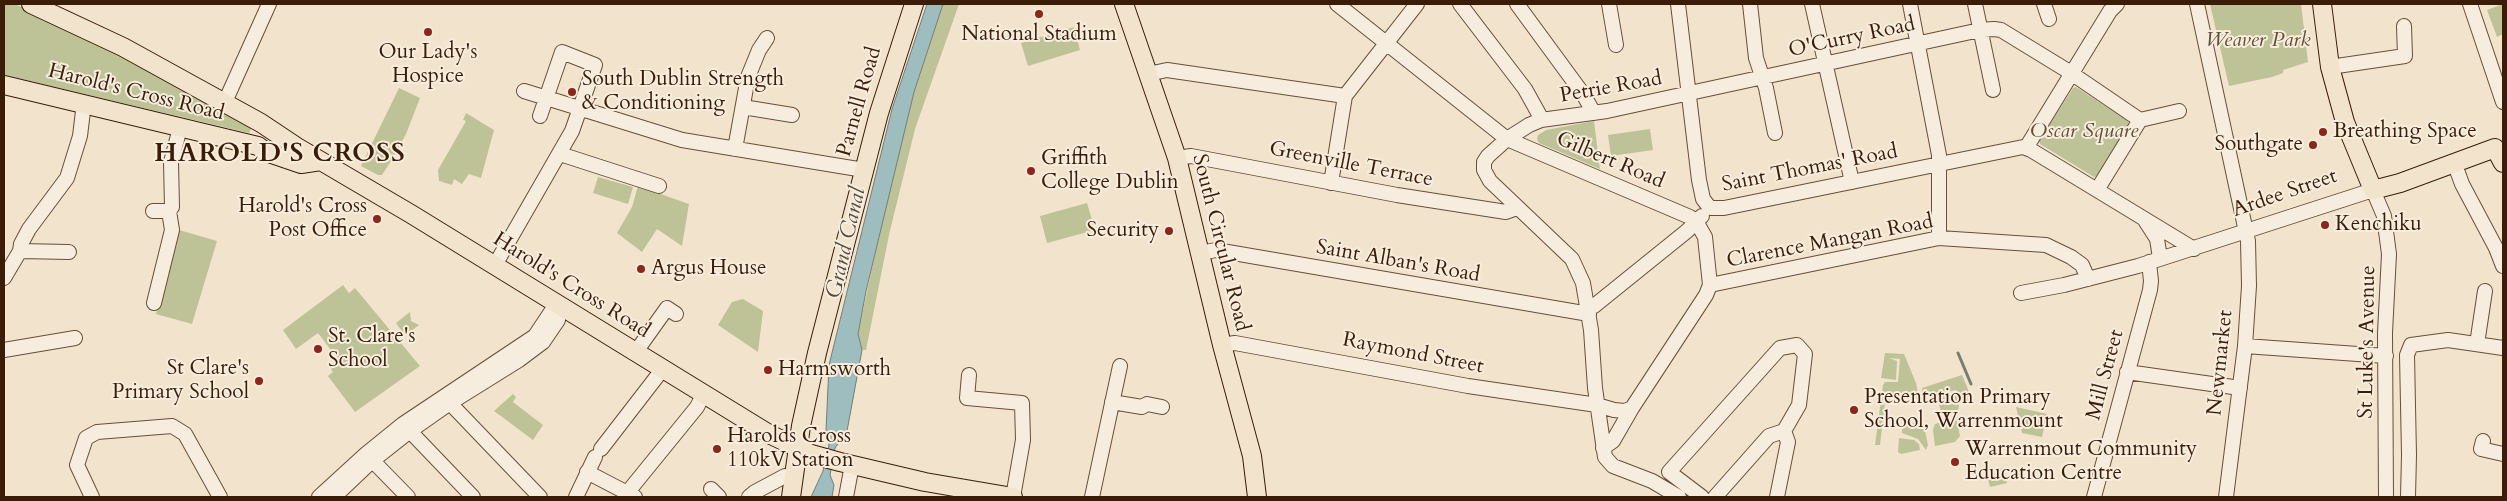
<!DOCTYPE html>
<style>
body{margin:0}
#map{position:relative;width:2507px;height:501px;overflow:hidden;background:#f2e4cc;font-family:Cardo,serif}
canvas{display:block}
.frame{position:absolute;inset:0;border:5px solid #3b1c07;pointer-events:none}
</style>
<div id="map">
<canvas width="2507" height="501"></canvas>
<div class="frame"></div>
</div>
<script>
const c = document.querySelector('canvas').getContext('2d');
c.lineJoin = 'round';
function paint(path, color) { c.fillStyle = color; c.fill(path, 'evenodd'); }
const shape = rows => new Path2D(rows.map(r => 'M' + r).join(''));
function strokePath(path, color, width, dash) { c.strokeStyle = color; c.lineWidth = width; c.lineCap = dash ? 'butt' : 'round'; c.setLineDash(dash || []); c.stroke(path); }
function label(font, color, halo, rows, align = 'center') {
  c.font = font + ' Cardo,serif'; c.lineWidth = 4; c.setLineDash([]); c.textBaseline = 'middle'; c.strokeStyle = halo; c.fillStyle = color; for (const [text, x, y, turn = 0] of rows) {
    c.save(); c.translate(x, y); c.rotate((+turn || 0) * Math.PI / 180); c.textAlign = isNaN(turn) ? turn : align; if (halo) c.strokeText(text, 0, 0); c.fillText(text, 0, 0); c.restore();
  }
}
paint(shape([
 [4,4,15,4,121,53,252,127,249,133,4,75],
 [943,4,959,4,915,129,889,235,866,350,862,350,858,334,889,188,914,92],
 [2210,4,2301,4,2308,62,2283,70,2283,73,2272,77,2229,86],
 [2503,4,2503,34,2497,37,2487,10],
 [1074,27,1080,50,1028,66,1021,43],
 [2076,87,2128,121,2129,124,2097,176,2094,177,2040,144,2039,141,2073,88],
 [399,88,420,98,406,134,393,158,382,175,378,175,361,166],
 [466,113,494,130,481,178,469,174,462,184,454,179,452,185,439,181,438,170,466,121,463,120],
 [1594,121,1600,169,1539,143,1537,139,1538,135,1546,130],
 [1650,129,1653,150,1611,156,1608,135],
 [598,177,633,187,628,204,593,193],
 [638,186,689,204,682,246,657,229,642,252,617,233,632,207],
 [1087,203,1095,230,1047,243,1040,216],
 [179,230,217,241,192,324,156,314],
 [343,285,349,293,355,288,420,366,355,412,328,376,333,372,331,369,340,362,318,333,296,349,283,330],
 [743,299,763,311,758,352,718,325,732,302],
 [410,312,411,321,419,325,405,336,396,323],
 [1885,353,1904,354,1916,383,1919,398,1911,401,1908,392,1885,402,1880,445,1875,445,1883,385,1885,382,1898,382,1900,359,1889,358,1897,361,1896,380,1881,378],
 [1962,375,1972,399,1962,403,1956,390,1923,397,1922,388],
 [513,394,516,397,513,402,543,425,533,440,494,411],
 [1956,394,1959,405,1958,411,1942,415,1938,401,1940,397],
 [2016,407,2047,414,2042,437,2022,433],
 [1951,419,1957,421,1960,436,1955,442,1935,446,1933,430,1935,424],
 [1923,421,1928,445,1926,450,1918,439,1902,433,1902,426],
 [1899,438,1914,440,1919,444,1920,450,1901,454,1898,452],
 [2003,468,2007,483,1990,487,1986,472]
]), '#bdc396');
const water = shape([
 [927,4,943,4,914,92,866,291,858,334,862,350,847,431,835,448,830,475,834,485,832,497,811,497,823,471,829,445,826,430,829,365,892,109,927,4]
]);
paint(water, '#9dbdbf');
strokePath(water, '#767d75', 1);
strokePath(shape([
 [1958,353,1971,384]
]), '#767d75', 3);
const minor = shape([
 [1337,4,1507,139,1690,217,1697,223,1705,237,1710,285],
 [1460,4,1525,89,1540,116,1541,120,1529,125,1507,139,1488,156,1484,162,1484,170,1490,181,1572,259,1583,283,1591,330,1595,388,1605,457,1613,466,1652,481,1679,497],
 [1517,4,1583,94,1594,113],
 [1609,4,1616,45],
 [1678,4,1699,180,1703,199,1710,208,1724,208,2023,147,2031,150,2194,249],
 [1750,4,1756,58,1766,88,1775,133],
 [1812,4,1852,182],
 [1910,4,1939,155,1939,238],
 [1975,4,1993,90],
 [2044,4,2049,19],
 [2197,4,2248,241,2249,286,2245,346,2226,497],
 [2470,4,2503,102],
 [2330,67,2405,56,2404,26],
 [1148,74,1167,70,1345,96],
 [524,91,682,140,864,170],
 [225,102,269,4],
 [743,107,792,115],
 [1541,120,1607,111,1980,30,1994,29,2001,30,2068,71,2140,120,2097,190],
 [2140,120,2179,111],
 [2026,148,2110,11,2117,4],
 [735,149,748,77,759,50,767,38],
 [560,154,659,186],
 [1177,158,1191,156,1397,195,1506,212,1517,208],
 [2454,162,2462,184,2496,248,2503,266],
 [1331,183,1345,96,1417,4],
 [153,211,169,211,172,207,171,162,180,128],
 [2146,222,2157,239,2160,258],
 [20,251,69,252],
 [1200,253,1216,250,1589,314],
 [495,265,572,131,595,65,562,52,540,116],
 [4,278,20,251,21,244,29,229,67,178,80,136,84,103],
 [2021,293,2064,285,2138,266,2373,190,2384,216,2389,254,2385,333,2386,497],
 [154,303,172,230,169,211],
 [1589,307,1594,306,1687,231,1702,216],
 [2477,344,2485,291],
 [1222,345,1235,343,1468,386,1597,405,1614,410,1625,411,1632,408],
 [2245,346,2386,356],
 [4,350,75,338],
 [635,353,667,308,676,314],
 [2127,372,2240,388],
 [969,375,967,398,1022,403,1023,440,1013,497],
 [445,398,540,497],
 [1112,402,1142,407,1147,404,1162,407],
 [405,426,473,497],
 [2483,441,2481,449,2503,454],
 [1603,448,1613,441,1632,408,1706,295,1710,285,1939,238,2046,245,2071,257,2082,265,2088,279],
 [601,449,662,370],
 [367,455,408,497],
 [587,472,635,497],
 [711,489,719,497],
 [627,493,697,407,703,395],
 [92,497,77,465,86,438,97,432,172,426,185,434,220,497],
 [319,497,366,454,403,424,535,336,557,303],
 [334,497,372,461,410,431,450,403,519,360,543,342,558,320],
 [576,497,595,457],
 [749,497,755,492,785,476,794,480],
 [846,497,852,465],
 [1092,497,1120,366],
 [1702,497,1669,472,1780,348,1797,345,1805,354,1799,405,1784,431,1788,442,1777,497],
 [1715,497,1769,436,1784,431],
 [2094,497,2150,290,2151,281,2149,262],
 [2408,497,2409,455,2407,355,2411,345,2448,340,2503,348]
]);
const major = shape([
 [31,4,123,47,261,123,297,147,411,214,769,434,811,454,840,462,925,482,1013,497],
 [1124,4,1177,158,1222,345,1252,456,1257,497],
 [2322,4,2330,67,2345,122,2373,190,2400,183,2495,148,2503,163],
 [4,85,258,146,266,152,301,164,321,161],
 [791,497,801,426,817,353,879,113,914,4]
]);
strokePath(minor, '#694e38', 16);
strokePath(major, '#3b1c07', 20);
strokePath(minor, '#f7edde', 14);
strokePath(major, '#f2e4cc', 18);
for (const [x, y, r, color] of [
 [1039,14,5,"#8f2418"],
 [428,32,5,"#8f2418"],
 [572,92,5,"#8f2418"],
 [2323,132,5,"#8f2418"],
 [2313,145,5,"#8f2418"],
 [1031,171,5,"#8f2418"],
 [377,219,5,"#8f2418"],
 [2325,225,5,"#8f2418"],
 [1169,231,5,"#8f2418"],
 [641,269,5,"#8f2418"],
 [318,349,5,"#8f2418"],
 [768,370,5,"#8f2418"],
 [259,381,5,"#8f2418"],
 [1854,410,5,"#8f2418"],
 [717,449,5,"#8f2418"],
 [1955,462,5,"#8f2418"]
]) { const dot = new Path2D(); dot.arc(x, y, r, 0, 2 * Math.PI); c.fillStyle = color; c.fill(dot); strokePath(dot, '#f7edde', 2); }
label('21px', '#3b1c07', '#f7edde', [
 ["National Stadium",1039,35,"center"],
 ["Our Lady's",428,53,"center"],
 ["Hospice",428,77,"center"],
 ["South Dublin Strength",582,80],
 ["& Conditioning",582,104],
 ["Breathing Space",2333,132],
 ["Southgate",2303,145,"right"],
 ["Griffith",1041,159],
 ["College Dublin",1041,183],
 ["Harold's Cross",367,207,"right"],
 ["Post Office",367,231,"right"],
 ["Kenchiku",2335,225],
 ["Security",1159,231,"right"],
 ["Argus House",651,269],
 ["St. Clare's",328,337],
 ["School",328,361],
 ["St Clare's",249,369,"right"],
 ["Primary School",249,393,"right"],
 ["Harmsworth",778,370],
 ["Presentation Primary",1864,398],
 ["School, Warrenmount",1864,422],
 ["Harolds Cross",727,437],
 ["110kV Station",727,461],
 ["Warrenmout Community",1965,450],
 ["Education Centre",1965,474]
], 'left');
label('21px', '#3b1c07', '#f7edde', [
 ["O'Curry Road",1852,38,-12],
 ["Petrie Road",1611,88,-10],
 ["Harold's Cross Road",136,93,14],
 ["Parnell Road",860,102,-74],
 ["Gilbert Road",1610,161,23],
 ["Greenville Terrace",1351,165,11],
 ["Saint Thomas' Road",1810,169,-11],
 ["Ardee Street",2285,194,-19],
 ["Clarence Mangan Road",1830,242,-11],
 ["South Circular Road",1220,243,76],
 ["Saint Alban's Road",1398,262,10],
 ["Harold's Cross Road",571,286,32],
 ["St Luke's Avenue",2368,342,-89],
 ["Raymond Street",1413,354,11],
 ["Newmarket",2221,363,-84],
 ["Mill Street",2106,375,-75]
]);
label('italic 21px', '#624e32', '#f7edde', [
 ["Weaver Park",2258,41],
 ["Oscar Square",2084,132]
]);
label('italic 22px', '#584c3e', '#f7edde', [
 ["Grand Canal",847,243,-77]
]);
c.letterSpacing = '1px';
label('bold 26px', '#3b1c07', '#f7edde', [
 ["HAROLD'S CROSS",280,155]
]);
c.letterSpacing = '0px';
</script>
